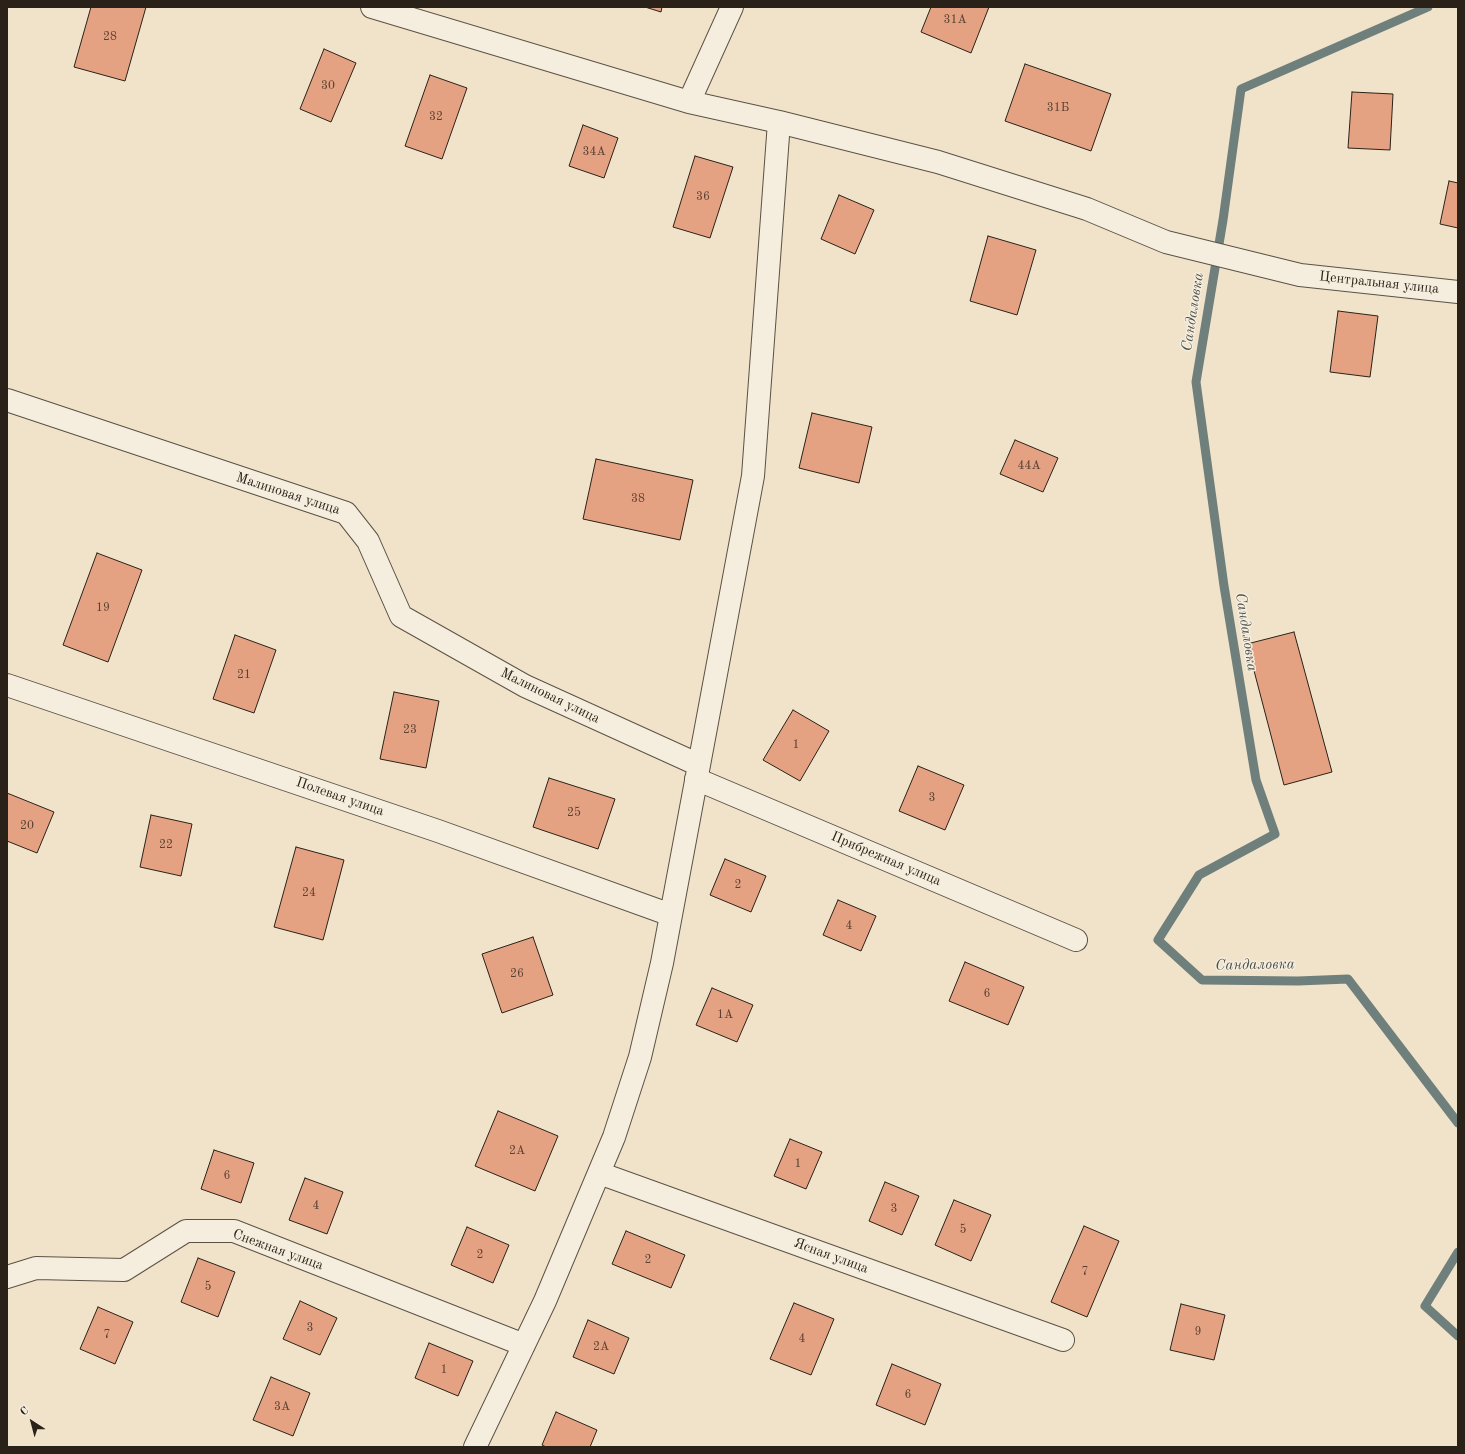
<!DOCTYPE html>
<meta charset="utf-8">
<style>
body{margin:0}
#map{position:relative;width:1465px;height:1454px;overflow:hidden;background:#f0e3ca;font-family:"Old Standard TT",serif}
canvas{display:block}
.frame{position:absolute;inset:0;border:8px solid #2a2118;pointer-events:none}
.north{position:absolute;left:12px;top:1402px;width:40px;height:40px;-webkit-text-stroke:3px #f5eddd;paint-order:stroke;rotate:324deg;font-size:11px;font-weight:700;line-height:16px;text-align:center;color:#2a2118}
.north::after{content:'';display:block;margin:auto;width:14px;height:18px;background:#2a2118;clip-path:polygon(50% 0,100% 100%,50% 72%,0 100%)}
</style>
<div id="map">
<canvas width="1465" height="1454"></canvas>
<div class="frame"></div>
<div class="north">С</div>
</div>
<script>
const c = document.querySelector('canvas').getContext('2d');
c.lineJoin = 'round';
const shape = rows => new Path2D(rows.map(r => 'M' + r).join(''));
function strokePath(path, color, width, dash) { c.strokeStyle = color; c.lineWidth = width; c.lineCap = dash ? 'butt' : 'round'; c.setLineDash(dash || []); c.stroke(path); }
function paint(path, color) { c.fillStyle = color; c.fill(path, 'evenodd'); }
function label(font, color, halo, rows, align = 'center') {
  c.font = font + ' "Old Standard TT",serif'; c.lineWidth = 3; c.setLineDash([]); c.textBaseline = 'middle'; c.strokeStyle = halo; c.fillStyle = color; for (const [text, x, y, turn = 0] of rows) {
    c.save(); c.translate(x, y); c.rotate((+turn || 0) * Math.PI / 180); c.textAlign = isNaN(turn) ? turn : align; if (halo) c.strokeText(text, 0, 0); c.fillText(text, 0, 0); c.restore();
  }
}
strokePath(shape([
 [1428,7,1241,89,1223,220,1196,382,1224,586,1256,780,1275,834,1199,875,1158,940,1202,980,1298,981,1348,979,1458,1123],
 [1458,1252,1425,1306,1458,1336]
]), '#6f7f7c', 9);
const building = shape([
 [91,7,146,7,125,81,74,67,91,7],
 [645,7,662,7,661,12,645,7],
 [931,7,989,7,971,53,921,32,931,7],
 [324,49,356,63,331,122,300,109,324,49],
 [1025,64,1111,94,1091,151,1005,121,1025,64],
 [430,75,467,88,442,159,405,146,430,75],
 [1352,92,1393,94,1390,150,1348,148,1352,92],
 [583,125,618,138,604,178,569,166,583,125],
 [695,156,733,167,710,238,673,227,695,156],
 [1449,181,1458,183,1458,228,1440,224,1449,181],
 [839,195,874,210,855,254,821,239,839,195],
 [988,236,1036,250,1017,315,970,301,988,236],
 [1338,311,1378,316,1370,377,1330,372,1338,311],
 [812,413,872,427,859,483,799,468,812,413],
 [1015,440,1058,458,1043,492,1000,474,1015,440],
 [596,459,693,480,680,540,583,519,596,459],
 [97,553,142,570,108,662,63,645,97,553],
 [1294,632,1332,772,1284,785,1247,644,1294,632],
 [235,635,276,650,254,713,213,699,235,635],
 [394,692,439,701,426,768,380,759,394,692],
 [793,710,829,731,800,781,763,760,793,710],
 [918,766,964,785,945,830,899,811,918,766],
 [549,778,615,799,598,849,533,827,549,778],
 [7,793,54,812,37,853,7,841,7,793],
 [151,815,192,824,181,876,140,867,151,815],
 [296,847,344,860,323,940,274,927,296,847],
 [725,859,766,876,751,912,710,895,725,859],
 [838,900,876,916,861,951,823,935,838,900],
 [533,937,553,995,502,1013,482,954,533,937],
 [965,962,1024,987,1008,1025,949,1001,965,962],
 [712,988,753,1005,737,1042,696,1025,712,988],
 [498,1111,558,1136,535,1191,475,1166,498,1111],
 [790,1139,822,1152,806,1189,774,1176,790,1139],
 [214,1150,254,1163,241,1203,201,1189,214,1150],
 [305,1178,343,1192,327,1234,289,1220,305,1178],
 [885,1182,919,1196,902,1235,869,1221,885,1182],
 [954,1200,991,1215,971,1261,935,1245,954,1200],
 [1084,1226,1119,1241,1087,1317,1051,1302,1084,1226],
 [467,1227,509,1245,493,1283,451,1265,467,1227],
 [626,1231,685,1255,671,1288,612,1264,626,1231],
 [198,1258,235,1272,218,1317,181,1302,198,1258],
 [300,1301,337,1318,320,1355,283,1339,300,1301],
 [794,1303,834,1319,811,1375,770,1359,794,1303],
 [1181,1304,1225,1315,1214,1360,1170,1350,1181,1304],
 [98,1307,133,1322,115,1364,80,1349,98,1307],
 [588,1320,629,1338,614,1374,573,1357,588,1320],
 [429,1343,473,1361,458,1396,415,1378,429,1343],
 [892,1364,941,1384,925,1425,876,1405,892,1364],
 [271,1377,310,1393,293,1436,253,1420,271,1377],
 [556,1412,597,1430,590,1447,546,1447,542,1445,556,1412]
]);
paint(building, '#e5a283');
strokePath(building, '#2a2118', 1);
const street = shape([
 [372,7,689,102,779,122,753,476,662,963,640,1057,614,1137,545,1301,475,1447],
 [689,102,732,7],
 [779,122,938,162,1087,209,1166,242,1300,275,1458,292],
 [7,400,346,513,368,541,401,616,525,686,699,765],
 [7,685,438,831,671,915],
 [696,779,1076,940],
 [599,1173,1063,1340],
 [7,1277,36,1268,124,1270,186,1231,234,1231,524,1345]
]);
strokePath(street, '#5c5244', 24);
strokePath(street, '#f5eddd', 22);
label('12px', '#594133', null, [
 ["31А",955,20],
 ["28",110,37],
 ["30",328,86],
 ["31Б",1058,108],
 ["32",436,117],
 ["34А",594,152],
 ["36",703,197],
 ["44А",1029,466],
 ["38",638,499],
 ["19",103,608],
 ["21",244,675],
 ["23",410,730],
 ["1",796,745],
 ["3",932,798],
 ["25",574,813],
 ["20",27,826],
 ["22",166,845],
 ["2",738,885],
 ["24",309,893],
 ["4",849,926],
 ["26",517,974],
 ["6",987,994],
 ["1А",725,1015],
 ["2А",517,1151],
 ["1",798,1164],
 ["6",227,1176],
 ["4",316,1206],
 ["3",894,1209],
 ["5",963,1230],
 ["2",480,1255],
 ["2",648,1260],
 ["7",1085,1272],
 ["5",208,1287],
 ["3",310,1328],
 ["9",1198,1332],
 ["7",107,1335],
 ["4",802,1339],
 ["2А",601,1347],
 ["1",444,1370],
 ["6",908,1395],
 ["3А",282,1407]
]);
label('14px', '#2a2118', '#f5eddd', [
 ["Центральная улица",1379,283,6],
 ["Малиновая улица",288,494,18],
 ["Малиновая улица",550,696,26],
 ["Полевая улица",340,797,19],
 ["Прибрежная улица",886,859,23],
 ["Снежная улица",278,1250,20],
 ["Ясная улица",831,1256,20]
]);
label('italic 15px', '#4c504a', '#f5eddd', [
 ["Сандаловка",1193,312,-81],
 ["Сандаловка",1246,632,81],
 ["Сандаловка",1255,965,-1]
]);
</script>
